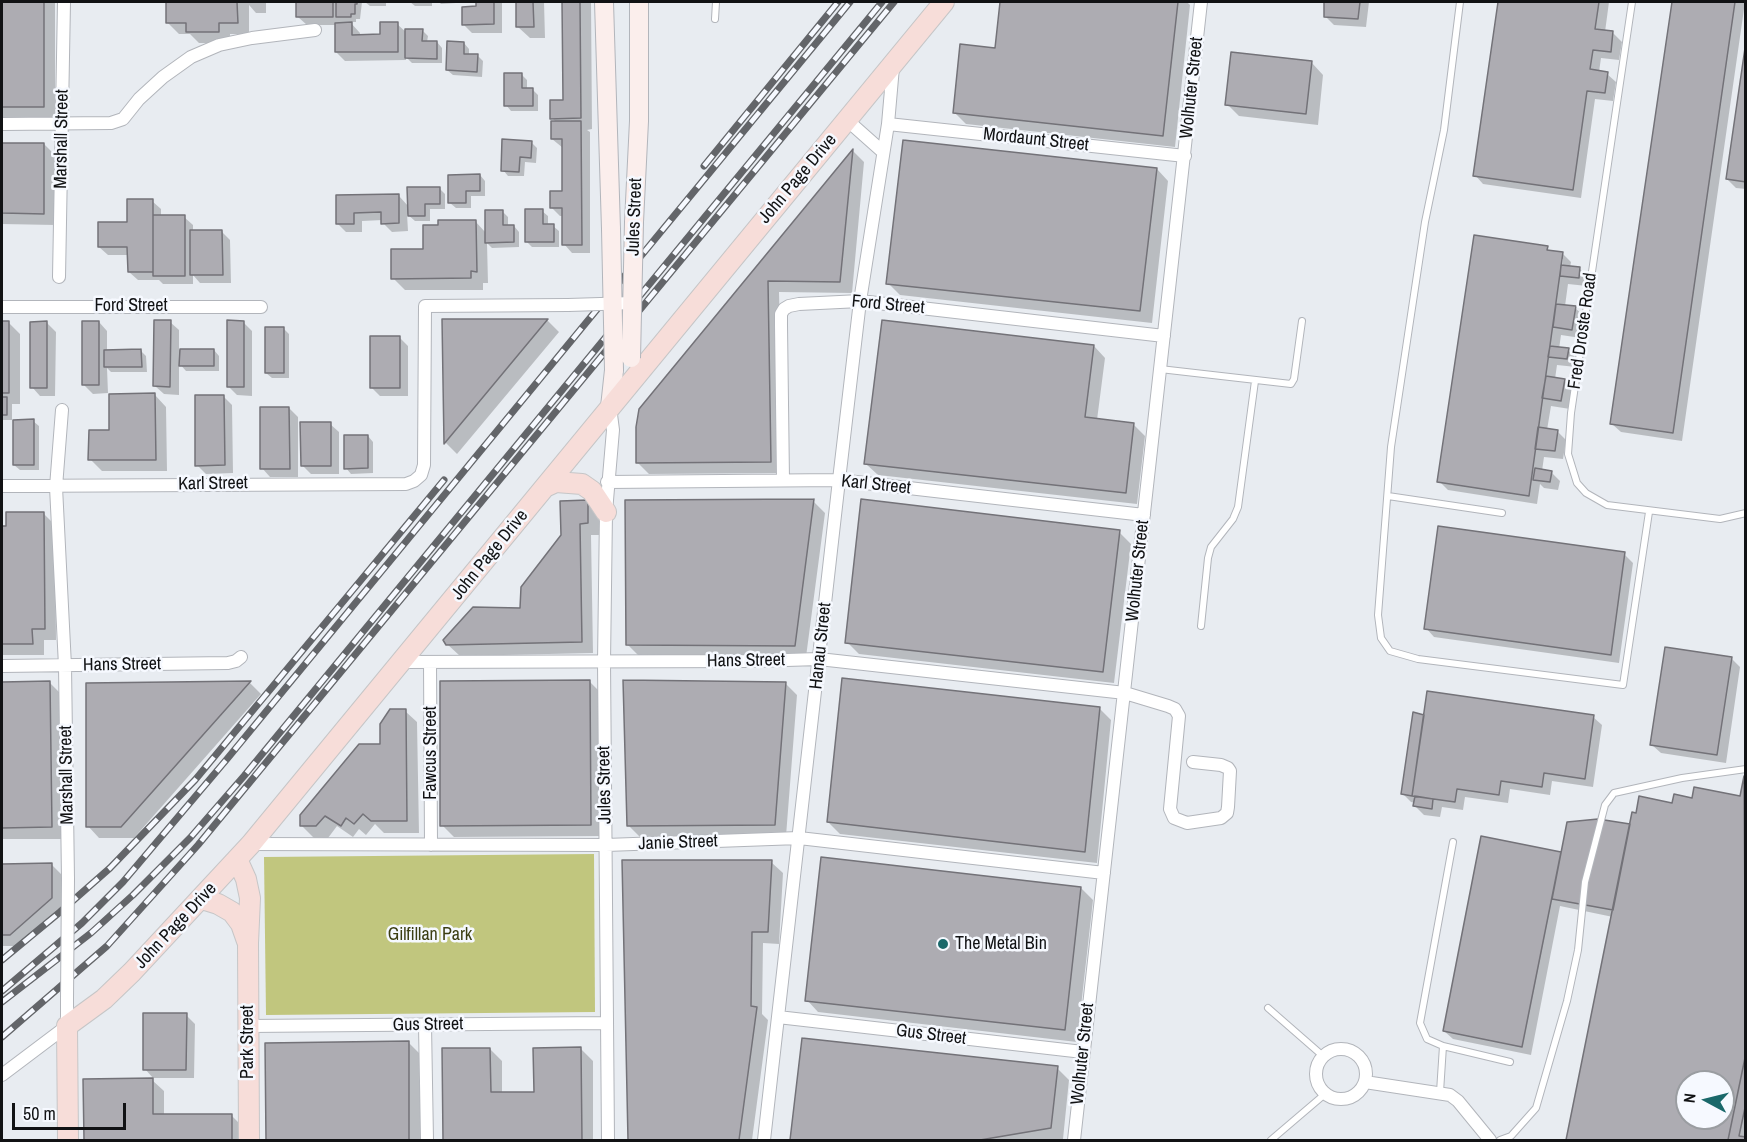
<!DOCTYPE html>
<style>
body{margin:0}
#map{position:relative;width:1747px;height:1142px;overflow:hidden;background:#e8ecf1;font-family:"Archivo Narrow",sans-serif}
canvas{display:block}
.frame{position:absolute;inset:0;border:3px solid #111214;pointer-events:none}
.north{position:absolute;left:1675px;top:1070px;width:60px;height:60px;box-sizing:border-box;background:#f6f9ff;border:2px solid #9a9da1;border-radius:50%;rotate:277deg;font-size:16px;font-weight:700;line-height:24px;text-align:center;color:#111214}
.north::after{content:'';display:block;margin:auto;width:21px;height:27px;background:#1a686a;clip-path:polygon(50% 0,100% 100%,50% 72%,0 100%)}
.scale{position:absolute;left:12px;top:1103px;width:114px;height:27px;box-sizing:border-box;border:3px solid #111214;border-top:0;padding-left:8px;font-size:18px;line-height:21px;white-space:nowrap;color:#111214;-webkit-text-stroke:4px #f6f9ff;paint-order:stroke}
</style>
<div id="map">
<canvas width="1747" height="1142"></canvas>
<div class="frame"></div>
<div class="north">N</div>
<div class="scale">50 m</div>
</div>
<script>
const c = document.querySelector('canvas').getContext('2d');
c.lineJoin = 'round';
function paint(path, color) { c.fillStyle = color; c.fill(path, 'evenodd'); }
const shape = rows => new Path2D(rows.map(r => 'M' + r).join(''));
function strokePath(path, color, width, dash) { c.strokeStyle = color; c.lineWidth = width; c.lineCap = dash ? 'butt' : 'round'; c.setLineDash(dash || []); c.stroke(path); }
function label(font, color, halo, rows, align = 'center') {
  c.font = font + ' "Archivo Narrow",sans-serif'; c.lineWidth = 5; c.setLineDash([]); c.textBaseline = 'middle'; c.strokeStyle = halo; c.fillStyle = color; for (const [text, x, y, turn = 0] of rows) {
    c.save(); c.translate(x, y); c.rotate((+turn || 0) * Math.PI / 180); c.textAlign = isNaN(turn) ? turn : align; if (halo) c.strokeText(text, 0, 0); c.fillText(text, 0, 0); c.restore();
  }
}
paint(shape([
 [594,854,595,1012,266,1015,264,857]
]), '#c1c67e');
paint(shape([
 [2,2,55,2,55,118,2,118],
 [167,2,266,2,266,13,256,13,249,5,249,34,230,34,230,43,199,43,190,34,179,34,167,22],
 [298,2,362,2,360,19,356,19,356,22,350,22,360,33,360,36,382,36,397,24,407,33,422,30,428,36,427,42,437,42,442,48,442,63,412,63,406,57,406,60,345,61,336,52,336,25,307,25,298,17],
 [365,2,386,2,386,6,370,6],
 [410,2,432,2,432,6,415,6],
 [439,2,456,2,456,3,441,4],
 [477,2,502,2,502,33,472,33,463,24,477,8],
 [517,2,544,2,545,38,530,38,518,27],
 [563,2,591,2,592,129,587,130,590,132,590,253,572,253,564,244,564,216,560,216,551,207,563,192,563,148,552,139,557,123,552,118,564,101],
 [1001,2,1187,2,1190,5,1175,147,966,124,954,112,996,49],
 [1326,2,1369,2,1366,27,1334,25,1325,16],
 [1499,2,1609,2,1605,32,1613,33,1622,42,1619,60,1601,58,1599,72,1607,74,1616,82,1613,101,1595,99,1581,198,1483,184,1475,175],
 [1673,2,1745,2,1682,441,1621,432,1612,424],
 [464,43,469,49,469,55,478,56,483,61,482,77,453,75,447,70],
 [1746,52,1746,189,1736,188,1727,179],
 [1312,63,1323,75,1318,125,1239,116,1227,104],
 [522,75,527,80,527,90,533,90,538,95,538,111,511,111,506,105],
 [531,142,537,148,536,163,525,162,524,176,508,176,503,170],
 [2,144,44,144,56,156,55,225,2,224],
 [853,151,864,162,852,293,779,292,783,473,649,474,637,462,641,410],
 [1157,169,1168,181,1152,323,900,295,888,283],
 [480,175,485,181,485,196,471,196,471,208,456,208,450,203],
 [439,188,445,194,445,209,430,209,430,221,415,221,407,214,408,231,392,232,383,223,383,220,362,221,362,232,346,232,337,223,337,197,399,196,409,207],
 [152,201,161,209,161,217,184,217,193,225,193,232,222,232,230,240,231,283,200,283,193,275,193,284,163,284,159,280,138,280,129,272,129,255,108,255,99,247,129,223],
 [502,211,508,217,508,226,514,226,519,232,519,247,492,248,487,243,488,283,483,283,483,290,405,290,393,278,424,251,475,221,486,233],
 [542,211,548,216,548,226,553,226,559,231,559,247,532,247,526,241],
 [1547,248,1551,252,1562,253,1571,262,1570,268,1580,269,1588,277,1587,286,1568,284,1565,306,1575,308,1584,316,1581,338,1561,335,1559,349,1568,350,1577,359,1576,367,1557,365,1555,379,1564,380,1573,389,1570,409,1551,406,1547,430,1557,431,1566,440,1563,459,1544,457,1542,471,1551,472,1560,481,1558,490,1544,488,1540,484,1537,504,1448,490,1439,481],
 [1560,259,1563,259,1561,273,1559,272],
 [547,320,559,332,457,454,446,443,444,321],
 [2,322,8,322,20,334,20,404,12,404,12,420,2,420],
 [99,322,107,331,107,351,141,351,146,356,147,372,111,372,107,368,108,393,93,394,84,385],
 [170,322,179,330,179,350,214,350,219,356,219,371,186,371,179,363,179,395,164,394,155,386],
 [243,322,252,331,252,396,237,395,228,386],
 [47,323,56,332,55,396,40,396,32,387],
 [283,328,289,334,289,378,272,378,266,373],
 [399,337,408,346,408,396,380,396,371,387],
 [1094,346,1105,358,1097,420,1133,424,1145,436,1137,504,878,475,866,464],
 [155,395,166,407,167,471,102,471,90,459,110,431],
 [224,397,232,405,233,473,206,474,197,465],
 [289,408,298,417,298,477,270,477,262,468],
 [33,421,39,426,39,470,20,470,14,465],
 [330,424,339,432,339,474,311,474,302,465],
 [368,436,373,442,373,473,351,474,346,468],
 [813,501,825,513,806,657,639,656,627,644],
 [587,502,599,513,599,535,591,535,593,653,460,656,447,644,522,610],
 [43,513,55,525,56,640,44,640,44,655,2,655,2,527,7,527],
 [1119,532,1131,544,1114,683,859,654,847,642],
 [1624,554,1633,563,1619,663,1434,637,1426,628],
 [1731,658,1740,667,1726,763,1661,753,1652,745],
 [589,681,601,693,603,836,454,837,442,825],
 [2,683,50,683,62,695,63,839,2,839],
 [250,683,261,694,134,838,99,838,88,826,87,684],
 [785,683,797,695,786,836,641,838,629,826],
 [1099,708,1111,720,1097,863,840,834,828,822],
 [405,711,417,722,419,833,384,833,375,824,366,835,359,829,353,837,337,826,328,838,314,838,302,826,381,746],
 [1425,716,1593,717,1602,725,1593,787,1552,781,1550,795,1510,789,1508,803,1465,797,1463,810,1442,807,1440,817,1424,815,1415,806,1415,803,1411,802,1403,794],
 [1746,778,1746,1140,1568,1140,1613,917,1560,906,1531,1055,1453,1039,1444,1031,1483,838,1562,854,1631,826,1673,805,1693,799,1742,798],
 [1687,1082,1723,1082,1723,1118,1687,1118],
 [623,861,771,862,783,873,779,944,763,943,762,1014,768,1020,752,1140,630,1140],
 [51,864,63,876,64,910,22,946,2,946,2,865],
 [1081,888,1093,900,1077,1042,818,1012,807,1000],
 [186,1015,195,1024,194,1078,153,1078,145,1069],
 [803,1039,1057,1068,1069,1080,1063,1139,792,1140],
 [408,1042,420,1054,421,1140,267,1140,266,1044],
 [490,1049,502,1061,502,1093,535,1093,581,1049,593,1061,593,1140,445,1140,444,1050],
 [85,1080,152,1080,164,1091,164,1116,231,1115,243,1127,243,1140,85,1140]
]), '#0003');
const building = shape([
 [2,2,44,2,44,107,2,107,2,2],
 [166,2,237,2,238,23,219,23,219,32,186,32,186,23,166,23,166,2],
 [296,2,333,2,333,17,296,17,296,2],
 [336,2,357,2,357,4,355,4,355,14,351,14,351,17,336,17,336,2],
 [476,2,494,2,494,24,462,25,462,7,476,6,476,2],
 [516,2,533,2,534,27,516,27,516,2],
 [562,2,580,2,581,118,550,119,550,100,563,100,562,2],
 [1000,2,1178,2,1163,136,953,113,960,44,995,48,1000,2],
 [1324,2,1360,2,1358,19,1324,17,1324,2],
 [1498,2,1599,2,1595,29,1613,31,1611,52,1593,50,1590,69,1608,72,1605,93,1587,91,1573,190,1473,176,1498,2],
 [1672,2,1735,2,1673,433,1610,424,1672,2],
 [352,22,352,35,380,34,380,22,398,22,398,52,335,52,335,23,352,22],
 [405,29,423,29,422,41,437,41,437,59,405,58,405,29],
 [447,41,464,42,464,54,478,54,477,72,446,70,447,41],
 [1746,41,1746,182,1726,179,1746,41],
 [1231,52,1312,61,1306,114,1225,105,1231,52],
 [504,73,522,73,522,88,533,88,533,106,504,106,504,73],
 [551,121,581,121,582,245,562,245,562,208,550,208,550,191,562,191,562,139,551,139,551,121],
 [502,139,532,141,531,158,520,157,519,172,501,171,502,139],
 [903,140,1157,168,1140,311,886,284,903,140],
 [2,143,44,143,44,214,2,213,2,143],
 [853,149,840,282,768,281,771,462,636,463,636,427,639,409,853,149],
 [480,174,480,191,466,191,466,203,448,203,448,175,480,174],
 [407,187,440,187,440,204,425,204,425,216,408,216,407,187],
 [399,194,399,223,381,224,381,212,354,213,354,224,336,224,336,195,399,194],
 [127,199,153,199,153,272,128,272,127,247,98,247,98,222,127,222,127,199],
 [525,209,543,209,543,224,554,224,554,242,525,242,525,209],
 [485,210,503,210,503,225,514,225,514,242,485,243,485,210],
 [153,215,185,215,185,276,153,276,153,215],
 [438,220,476,220,477,272,471,271,471,278,391,279,391,249,423,249,423,225,438,225,438,220],
 [190,230,222,230,223,275,190,275,190,230],
 [1474,235,1548,246,1547,250,1563,252,1529,496,1437,482,1474,235],
 [1561,265,1580,267,1579,278,1560,276,1561,265],
 [1556,304,1576,306,1572,330,1553,327,1556,304],
 [442,319,548,319,444,444,442,319],
 [154,320,171,320,170,387,153,386,154,320],
 [227,320,244,321,244,387,227,387,227,320],
 [882,320,1094,345,1085,417,1134,423,1126,493,864,464,882,320],
 [2,321,9,321,9,393,2,393,2,321],
 [47,321,47,388,30,388,30,322,47,321],
 [82,321,99,321,99,385,82,385,82,321],
 [265,327,284,327,284,373,265,373,265,327],
 [370,336,400,336,400,388,370,388,370,336],
 [1550,346,1569,348,1567,359,1548,357,1550,346],
 [141,349,142,367,104,367,104,350,141,349],
 [180,349,214,349,214,366,179,366,180,349],
 [1546,376,1565,379,1561,401,1542,398,1546,376],
 [155,393,156,460,88,460,89,430,109,430,109,394,155,393],
 [195,395,224,395,225,465,195,466,195,395],
 [2,397,7,397,7,415,2,415,2,397],
 [260,407,289,407,290,469,260,469,260,407],
 [34,419,34,465,13,465,13,420,34,419],
 [300,422,331,422,331,466,301,466,300,422],
 [1538,427,1558,430,1555,451,1535,449,1538,427],
 [344,435,368,435,368,468,344,469,344,435],
 [1535,468,1552,471,1550,482,1533,480,1535,468],
 [814,499,795,646,626,645,625,500,814,499],
 [861,499,1120,530,1103,672,845,643,861,499],
 [588,500,588,523,580,524,582,642,446,645,443,640,473,607,520,608,521,587,561,535,560,501,588,500],
 [6,512,44,512,45,629,32,629,33,644,2,644,2,526,6,526,6,512],
 [1438,526,1625,552,1611,655,1424,629,1438,526],
 [1665,647,1732,657,1717,755,1650,745,1665,647],
 [842,678,1100,707,1085,852,827,822,842,678],
 [590,680,591,825,440,826,440,681,590,680],
 [623,680,786,682,775,825,627,826,623,680],
 [50,681,52,827,2,828,2,682,50,681],
 [251,681,121,827,86,827,86,683,251,681],
 [1427,691,1594,715,1585,779,1544,773,1542,787,1501,781,1499,795,1457,789,1455,802,1412,796,1427,691],
 [390,709,406,709,407,821,371,821,363,814,354,824,346,818,341,826,325,816,316,826,300,826,300,815,359,744,380,744,380,724,390,709],
 [1413,712,1424,715,1412,796,1401,794,1413,712],
 [1744,776,1746,1053,1728,1140,1566,1140,1632,812,1636,813,1639,796,1672,803,1674,794,1692,798,1694,787,1740,796,1744,776],
 [1687,1082,1723,1082,1723,1118,1687,1118,1687,1082],
 [1415,796,1433,799,1432,809,1413,806,1415,796],
 [1598,819,1630,824,1613,910,1552,899,1567,822,1598,819],
 [1481,836,1561,852,1522,1047,1443,1031,1481,836],
 [821,857,1081,887,1065,1030,805,1001,821,857],
 [622,860,772,860,768,932,752,932,751,1006,757,1007,739,1140,628,1140,622,860],
 [52,863,52,898,10,935,2,935,2,864,52,863],
 [143,1013,187,1013,186,1070,143,1070,143,1013],
 [802,1038,1058,1066,1051,1128,980,1140,790,1140,802,1038],
 [409,1041,409,1140,266,1140,265,1043,409,1041],
 [581,1047,582,1140,443,1140,442,1048,490,1048,491,1092,534,1092,533,1048,581,1047],
 [1746,1053,1746,1103,1739,1136,1746,1137,1746,1140,1728,1140,1746,1053],
 [153,1078,153,1114,232,1114,232,1140,84,1140,83,1079,153,1078]
]);
paint(building, '#adacb2');
strokePath(building, '#737278', 1.5);
const service = shape([
 [1460,2,1444,130,1425,222,1391,447,1378,615,1381,638,1390,651,1418,659,1623,685,1649,512],
 [1632,2,1571,413,1568,454,1577,483,1586,493,1607,505,1720,519,1746,513],
 [715,19,716,2],
 [1160,369,1291,384,1294,379,1302,321],
 [1388,496,1502,513],
 [1201,626,1208,558,1211,547,1233,519,1238,507,1255,381],
 [1453,842,1420,1023,1427,1039,1443,1046,1510,1062],
 [1268,1008,1323,1056],
 [1440,1092,1443,1046],
 [1271,1140,1325,1094],
 [1500,1140,1511,1136,1536,1108,1567,1001,1578,950,1585,882,1605,805,1614,793,1682,778,1746,769]
]);
const minor = shape([
 [847,120,883,152],
 [2,124,111,123,123,119,139,99,163,77,191,57,219,45,252,38,315,30],
 [888,124,1185,156],
 [59,277,64,2],
 [2,307,261,307],
 [62,410,56,487,65,666,68,879],
 [783,480,781,325,781,314,784,309,789,306,799,304,860,301,1164,336],
 [607,482,839,480,1144,515],
 [2,486,406,484,414,481,421,475,424,465,425,306,568,305],
 [401,662,753,661,819,659,1125,693,1168,706,1175,709,1179,716,1170,809,1174,818,1187,823,1221,818,1227,813,1228,807,1230,771,1228,768,1221,765,1193,762],
 [430,662,431,845],
 [2,666,228,663,236,661,241,657],
 [251,844,606,845,799,838,1104,873],
 [778,1017,1083,1052],
 [425,1025,427,1140],
 [248,1026,607,1023],
 '1316 1074a25 25 0 1 1 50 0a25 25 0 1 1-50 0Z',
 [2,1075,67,1026,67,998],
 [1365,1082,1450,1095,1458,1101,1490,1140],
 [608,1140,604,662,606,512,613,430,610,407],
 [764,1140,839,480,860,301,888,124,893,67],
 [1074,1140,1201,2]
]);
const secondary = shape([
 [604,2,611,229],
 [634,222,639,121,639,2],
 [610,407,614,370]
]);
const primary = shape([
 [545,487,556,482,582,484,592,491,606,512],
 [237,859,246,879,250,898,248,943,249,1140],
 [202,899,218,904,232,912,241,924,247,941],
 [68,1140,67,1026,104,999,132,972,251,844,944,2]
]);
strokePath(service, '#b2b5bb', 8);
strokePath(minor, '#b2b5bb', 14);
strokePath(secondary, '#b2b5bb', 20);
strokePath(primary, '#c6c6c7', 22);
strokePath(service, '#fff', 6);
strokePath(minor, '#fff', 12);
strokePath(secondary, '#fbeeec', 18);
strokePath(primary, '#f7ddd9', 20);
const rail = shape([
 [704,166,838,2],
 [2,960,60,912,110,868,195,780,444,480],
 [2,991,82,923,123,882,227,759,850,2],
 [2,1002,91,933,133,895,190,838,244,776,882,2],
 [2,1037,107,946,198,845,894,2]
]);
strokePath(rail, '#636569', 7);
strokePath(rail, '#f6f9ff', 4.5, [14]);
const minorBridge = shape([
 [568,305,633,303],
 [67,998,68,879]
]);
const secondaryBridge = shape([
 [611,229,614,370],
 [631,358,634,222]
]);
strokePath(minorBridge, '#b2b5bb', 14, []);
strokePath(secondaryBridge, '#b2b5bb', 20, []);
strokePath(minorBridge, '#fff', 12);
strokePath(secondaryBridge, '#fbeeec', 18);
for (const [x, y, r, color] of [
 [943,944,6,"#1a686a"]
]) { const dot = new Path2D(); dot.arc(x, y, r, 0, 2 * Math.PI); c.fillStyle = color; c.fill(dot); strokePath(dot, '#f6f9ff', 2); }
label('18px', '#111214', '#f6f9ff', [
 ["Wolhuter Street",1192,88,-84],
 ["Marshall Street",62,139,-89],
 ["Mordaunt Street",1036,140,6],
 ["John Page Drive",798,179,-50],
 ["Jules Street",635,217,-88],
 ["Ford Street",888,305,5],
 ["Ford Street",131,306],
 ["Fred Droste Road",1583,331,-82],
 ["Karl Street",213,484,-1],
 ["Karl Street",876,485,6],
 ["John Page Drive",490,555,-51],
 ["Wolhuter Street",1138,571,-84],
 ["Hanau Street",821,646,-84],
 ["Hans Street",746,661,-1],
 ["Hans Street",122,665,-1],
 ["Fawcus Street",431,753,-90],
 ["Marshall Street",67,775,-91],
 ["Jules Street",605,785,-91],
 ["Janie Street",678,843,-2],
 ["John Page Drive",176,926,-47],
 ["Gus Street",428,1025,-1],
 ["Gus Street",931,1035,7],
 ["Park Street",248,1042,-90],
 ["Wolhuter Street",1083,1054,-84]
]);
label('18px', '#3c3e12', '#f6f9ff', [
 ["Gilfillan Park",430,935]
]);
label('18px', '#111214', '#f6f9ff', [
 ["The Metal Bin",955,944]
], 'left');
</script>
